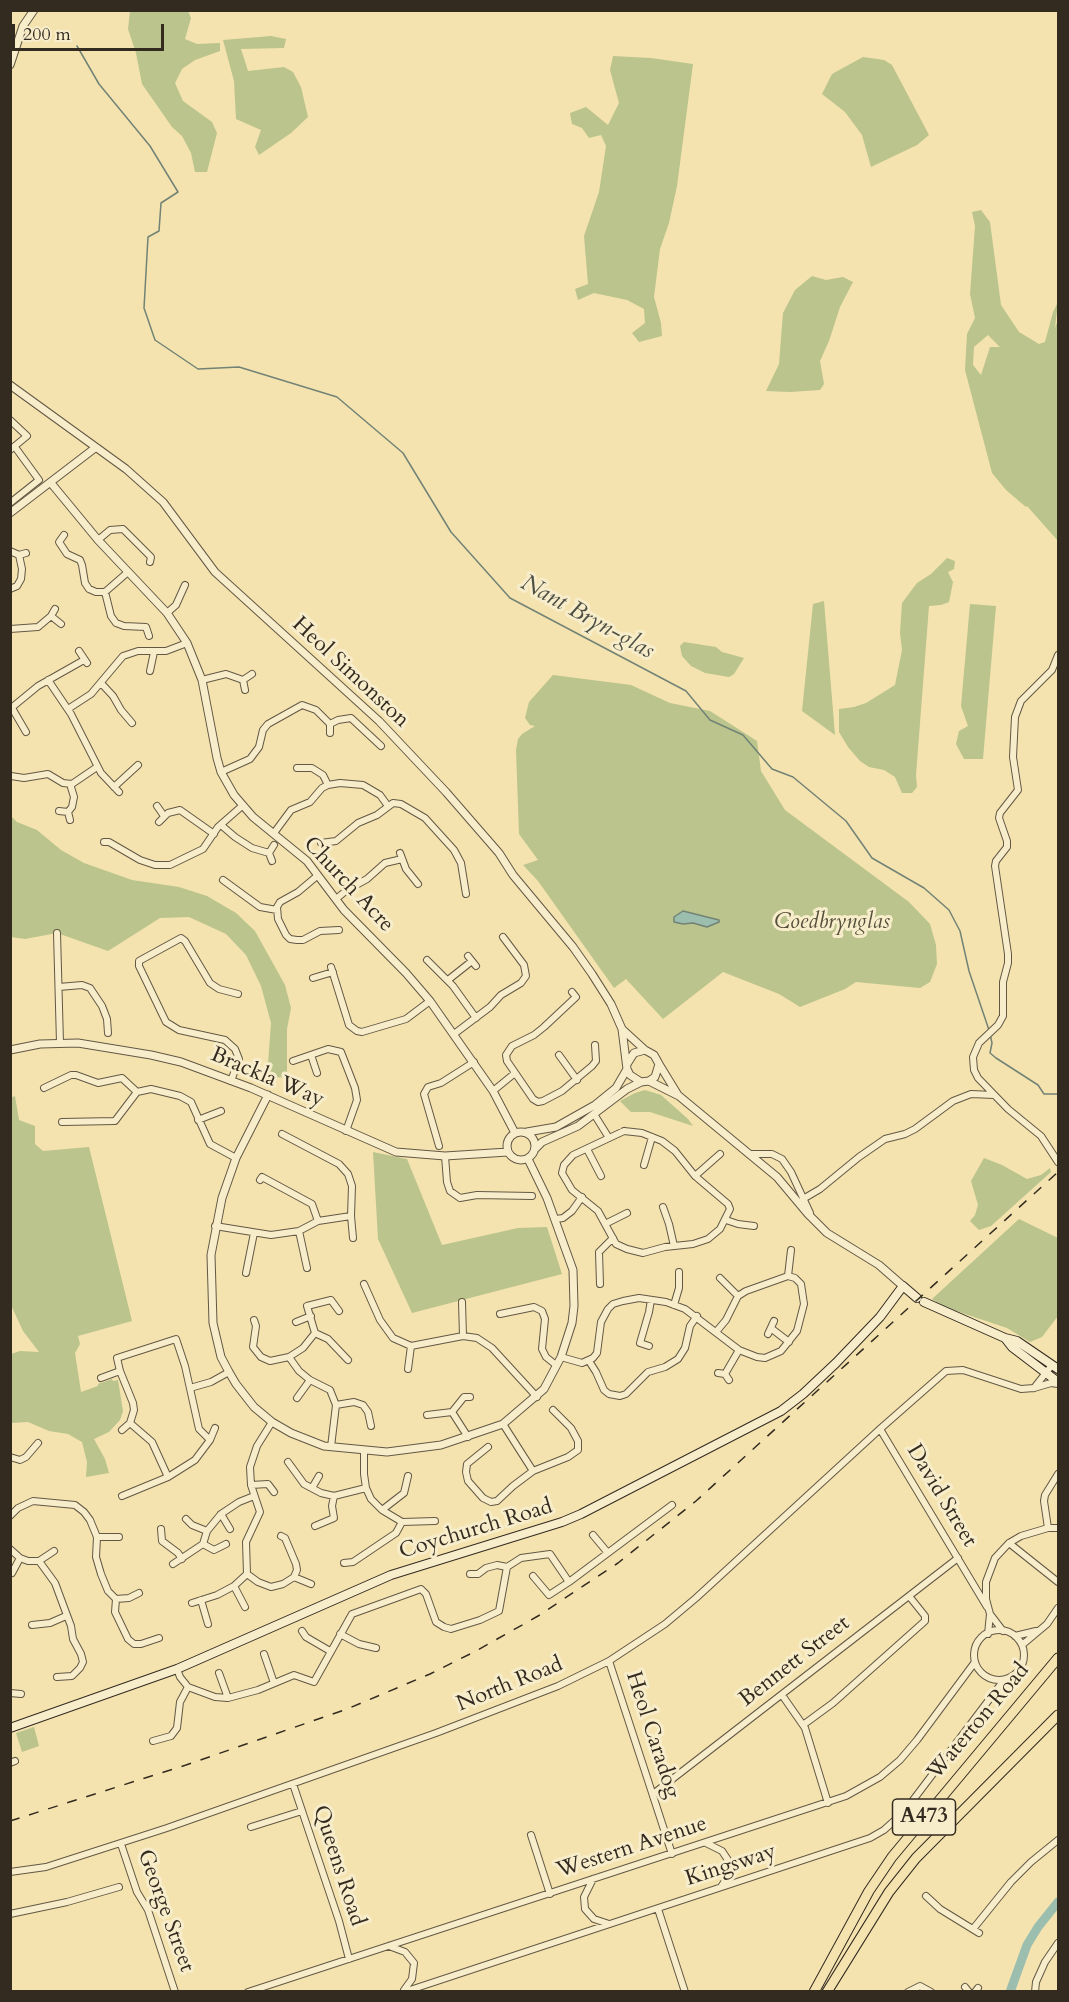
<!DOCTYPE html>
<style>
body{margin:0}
#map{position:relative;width:1069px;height:2002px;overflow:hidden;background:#f4e3af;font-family:Cardo,serif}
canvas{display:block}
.frame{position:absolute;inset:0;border:12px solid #332a20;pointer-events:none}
.scale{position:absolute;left:12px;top:24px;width:152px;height:27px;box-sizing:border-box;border:3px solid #332a20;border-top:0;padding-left:8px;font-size:18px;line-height:21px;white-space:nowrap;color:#332a20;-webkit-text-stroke:4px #f8edcb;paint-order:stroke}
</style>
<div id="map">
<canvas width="1069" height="2002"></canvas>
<div class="frame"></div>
<div class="scale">200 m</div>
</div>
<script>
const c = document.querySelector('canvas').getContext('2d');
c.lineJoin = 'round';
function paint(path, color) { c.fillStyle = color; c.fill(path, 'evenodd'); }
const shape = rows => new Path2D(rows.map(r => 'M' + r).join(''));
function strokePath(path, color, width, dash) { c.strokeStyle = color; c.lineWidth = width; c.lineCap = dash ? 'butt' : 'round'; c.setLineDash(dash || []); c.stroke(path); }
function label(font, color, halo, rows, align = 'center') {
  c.font = font + ' Cardo,serif'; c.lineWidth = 6; c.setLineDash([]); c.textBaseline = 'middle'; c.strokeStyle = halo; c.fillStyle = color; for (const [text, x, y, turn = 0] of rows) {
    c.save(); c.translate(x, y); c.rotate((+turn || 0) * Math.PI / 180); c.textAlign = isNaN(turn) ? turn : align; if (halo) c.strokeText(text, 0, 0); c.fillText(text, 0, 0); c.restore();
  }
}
paint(shape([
 [130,11,188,11,191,18,185,39,197,44,220,43,220,51,195,60,182,69,175,83,183,101,212,122,217,133,207,172,195,172,191,153,182,136,172,127,142,84,136,53,128,29],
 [271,36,286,39,284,48,241,49,248,71,284,67,293,72,301,87,308,117,291,133,259,155,255,147,261,130,236,119,234,81,223,40],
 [613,56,651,58,693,64,677,186,669,223,660,249,654,297,661,323,662,336,639,342,632,333,645,323,644,309,627,300,594,293,578,300,575,289,588,284,584,236,599,192,606,146,601,135,589,138,582,128,572,124,570,113,586,107,608,125,619,103,610,70],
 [863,57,884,60,892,65,929,135,917,145,871,167,862,135,845,112,822,94,832,74],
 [981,210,990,222,1001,305,1019,332,1039,344,1045,342,1053,312,1058,302,1055,328,1058,320,1058,541,1027,506,1026,507,1006,490,992,473,965,370,967,334,975,318,970,294,975,226,972,212],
 [988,335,1000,347,990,347,981,375,973,365,974,347],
 [812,276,826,280,843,277,853,282,840,307,829,341,820,361,824,384,820,390,790,392,766,391,779,364,783,313,795,290],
 [947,558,955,561,954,569,948,572,953,582,949,602,941,605,929,606,916,775,917,787,912,793,902,793,895,777,884,770,869,767,860,761,848,747,839,732,839,709,854,707,866,703,895,685,902,650,900,633,902,603,917,583,931,574],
 [824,601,835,735,802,711,813,604],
 [970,604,996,606,983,759,964,759,956,744,959,731,968,726,961,706],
 [684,642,716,647,722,652,744,658,734,674,729,677,705,673,691,666,682,656,680,646],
 [553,675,631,685,670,703,710,711,757,741,761,771,785,810,909,902,930,924,936,945,937,964,930,982,920,988,856,982,845,989,800,1007,779,994,723,972,663,1019,626,979,614,988,538,881,523,865,538,860,519,834,516,750,518,739,522,734,535,726,530,725,525,718,529,702],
 [10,815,17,822,37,830,61,850,84,863,132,880,179,887,207,896,236,913,255,931,285,985,291,1008,287,1029,287,1077,267,1078,271,1023,261,986,246,955,226,934,189,917,160,918,108,951,57,933,25,939,11,937],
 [645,1090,661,1095,688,1119,693,1126,650,1112,631,1112,620,1101,635,1093],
 [15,1096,19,1120,35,1126,35,1144,43,1151,89,1147,132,1321,78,1336,80,1344,75,1353,81,1392,98,1386,98,1384,112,1379,113,1381,118,1380,123,1411,120,1420,109,1432,94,1439,105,1459,109,1473,86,1477,87,1462,82,1442,68,1434,49,1431,28,1422,11,1423,11,1354,20,1351,39,1352,23,1331,11,1305,10,1098],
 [373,1152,407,1159,442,1245,518,1228,547,1227,562,1274,412,1313,378,1239],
 [984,1158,1002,1165,1027,1179,1041,1175,1050,1168,1051,1172,991,1226,979,1230,970,1221,975,1215,978,1205,971,1181],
 [1019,1219,1058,1238,1058,1316,1042,1337,1030,1342,1007,1328,944,1307,932,1299],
 [34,1727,39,1746,22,1752,16,1733]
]), '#bac48c');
const water = shape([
 [683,911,719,920,719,922,707,927,693,923,683,924,674,922,674,917,683,911]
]);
paint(water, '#9cbeaf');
strokePath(water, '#728376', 1.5);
strokePath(shape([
 [77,46,99,84,150,146,178,192,161,203,159,231,148,237,144,308,155,340,198,369,239,367,337,397,403,453,451,532,510,598,686,691,710,720,743,735,772,769,793,777,846,821,872,858,924,888,949,910,960,931,969,971,989,1030],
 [990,1034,992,1043,990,1053,996,1058,1038,1085,1044,1094,1058,1094]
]), '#728376', 1.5);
strokePath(shape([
 [1010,1992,1027,1945,1038,1927,1058,1902]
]), '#9cbeaf', 9);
const minor = shape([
 [10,420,27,436,10,450],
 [10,503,39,480,15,447],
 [64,535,59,542,67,554,80,560,82,565,85,583,89,589,96,592,105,592,128,572],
 [98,540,110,530,123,529,151,557,150,562],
 [10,551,19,555,26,553],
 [10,589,17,586,21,579,22,569,19,555],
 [105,592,111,616,116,623,124,626,146,627,149,636],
 [167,613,176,605,185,585],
 [51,616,61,624],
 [10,629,38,627,51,616,55,609],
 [79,651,87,663],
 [1058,655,1052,670,1021,701,1015,717,1013,757,1018,790,1000,813,999,818,1007,841,1007,847,996,861,995,866,1008,954,1008,963,1003,982,1003,1016,998,1025,979,1043,973,1057,974,1070,978,1078,1008,1109,1041,1136,1058,1162],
 [150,671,154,652],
 [48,680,71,714,101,773,119,792],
 [202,680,226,674,243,680],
 [101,683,113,696,121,710,132,723],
 [245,690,243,680,252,674],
 [12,708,26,732],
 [10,709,38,686,84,660],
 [68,709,91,694,123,656,138,651,166,651,187,643],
 [330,724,338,720,351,718,381,746],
 [297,768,312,768,323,775,328,785],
 [221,772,250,759,259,747,263,730,268,724,302,705,316,710,330,724,330,733],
 [11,776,24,778,48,774,63,783,72,784,97,767],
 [70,784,74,797,72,807,68,812,70,820],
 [114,787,138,765],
 [157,806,164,816],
 [59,811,68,812],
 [159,822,168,813,180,810,214,834],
 [221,825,235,837,252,848,269,853],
 [274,833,291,810,310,802,322,788,328,785,340,783,363,785,380,795,388,806],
 [104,842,109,842,140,860,155,865,170,865,203,849,218,827,242,806],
 [321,843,336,841,358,823,377,815,393,803,401,804,425,818,454,850,461,863,466,894],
 [400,853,406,869,418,884],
 [272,861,269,853,274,845],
 [317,876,298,892,280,902,277,907,278,919,286,935,290,939,297,940,303,940,320,931,339,930],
 [223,880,260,907,277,910],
 [336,899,347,890,367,879,385,863,402,859],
 [57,933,60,1043],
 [468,956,476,966],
 [427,960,453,986,476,1018],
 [331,967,349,1025,357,1031,362,1032,406,1019,430,1001],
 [313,978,333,972],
 [448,980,472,961],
 [59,987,82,985,90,988,102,1006,107,1019,108,1033],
 [572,992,576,997,544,1027,534,1035,512,1046,506,1055,507,1061,533,1099,538,1102,543,1101,562,1091,592,1066,596,1061,595,1045],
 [454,1034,490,1007,501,995,521,983,526,976,524,965,503,937],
 [311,1055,317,1073],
 [559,1055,577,1080],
 [293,1061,328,1049,341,1052,355,1088,357,1100,346,1131],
 [231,1081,239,1059,235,1049,225,1040,179,1030,166,1022,139,966,139,961,181,938,185,941,210,983,219,989,238,994],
 [44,1088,71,1075,76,1075,98,1083,122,1078,137,1092],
 [493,1091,515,1073],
 [594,1114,609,1138],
 [198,1120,221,1111],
 [62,1122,115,1121,137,1092,151,1089,180,1096,191,1102,210,1144,236,1158],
 [624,1131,642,1133,662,1141,675,1151,695,1176,728,1204,730,1209,720,1229,708,1239,693,1244,665,1247,643,1253,627,1249,616,1244,598,1211,572,1190,562,1173,564,1165,573,1155,624,1131],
 [439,1146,424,1094,428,1087,441,1083,474,1062],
 [587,1149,601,1176],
 [749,1154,772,1154,782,1159,791,1172,810,1213],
 [445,1156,447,1182,450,1191,460,1198,477,1195,532,1196],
 [644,1165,652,1137],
 [695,1176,720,1154],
 [260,1180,262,1177,312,1204,318,1221],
 [803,1199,820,1189,859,1157,885,1139,905,1134,915,1129,953,1101,971,1094,994,1095],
 [663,1207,669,1224,674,1246],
 [351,1216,353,1238],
 [556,1219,563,1218,572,1211,582,1197],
 [726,1220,738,1224,754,1226],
 [605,1224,627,1213],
 [215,1226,271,1235,299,1231,318,1221,351,1216,352,1186,348,1174,339,1164,282,1134],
 [299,1231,307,1268],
 [246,1273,254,1233],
 [788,1276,791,1250],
 [720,1278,738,1296],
 [364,1284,380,1320,393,1338,411,1346,463,1336,477,1338,492,1348,537,1397],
 [600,1284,599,1252,613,1238],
 [462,1302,463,1336],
 [674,1305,679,1288,679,1272],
 [500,1314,534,1307,542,1311,545,1319,542,1349,546,1357,556,1365],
 [254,1320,256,1326,253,1347,261,1357,270,1361,289,1357],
 [296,1322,311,1316],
 [772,1329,789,1342],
 [315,1333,328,1339,348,1360],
 [768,1334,774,1321],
 [649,1346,640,1343,649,1312,651,1300],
 [561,1357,582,1363,593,1358,597,1353,601,1322,608,1309,613,1304,623,1301,639,1298,666,1302,685,1309,739,1350,757,1357,765,1358,781,1351,797,1331,804,1304,801,1284,795,1278,788,1276,746,1291,738,1296,726,1320,716,1332],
 [589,1361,596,1372,604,1390,609,1394,620,1396,626,1394,648,1372,665,1367,678,1359,685,1348,690,1326,697,1316],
 [408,1369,411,1346],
 [718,1373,725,1374,729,1380],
 [725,1374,739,1350],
 [101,1378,120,1371],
 [190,1388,211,1382,229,1372],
 [1034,1388,1052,1365],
 [297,1398,310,1380],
 [336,1405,354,1402,363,1405,368,1412,371,1426],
 [427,1415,452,1412],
 [503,1424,533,1471],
 [880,1429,987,1607],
 [122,1430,130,1423],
 [468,1437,452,1412,464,1397,470,1397],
 [331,1447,336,1405,330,1390,310,1380,299,1371,289,1357,303,1348,315,1333,307,1306,331,1300,339,1311],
 [488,1447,467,1464,466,1472,468,1481,483,1498,491,1502,497,1501,513,1486,533,1471,568,1457,578,1450,578,1441,571,1428,553,1410],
 [364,1450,364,1474,366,1488,371,1499,382,1510,402,1522,435,1521],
 [10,1457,20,1460,26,1457,38,1443],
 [288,1462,304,1484,321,1493,334,1496,366,1488],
 [168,1477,152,1442,130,1423,134,1410,133,1403,120,1371,117,1358,176,1339,185,1366,199,1429,210,1440],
 [251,1485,268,1484,274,1492],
 [312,1488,319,1476],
 [122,1496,168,1477,195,1460,210,1440,215,1428],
 [382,1510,404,1493,408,1476],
 [221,1514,230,1529],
 [10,1516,18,1508,33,1501,75,1505,84,1512,90,1520,97,1537,96,1557,101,1574,108,1591,116,1599],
 [186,1519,192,1525,207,1531],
 [315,1526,334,1518,332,1506,334,1496],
 [1048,1528,1044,1501,1045,1495,1058,1474],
 [161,1529,162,1541,178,1553,182,1559],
 [593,1535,608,1553],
 [97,1537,119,1537],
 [1009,1543,1058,1582],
 [203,1544,214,1550,226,1544],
 [10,1549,20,1558,28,1561,39,1561,55,1583,71,1626,73,1639,81,1654,83,1662,80,1668,72,1676,57,1677],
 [39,1561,54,1551],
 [344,1563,353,1562,396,1533,402,1522],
 [173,1564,203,1544,207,1531,221,1514,239,1502,254,1496],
 [12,1573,20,1558],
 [247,1574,246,1542,260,1512,251,1485,250,1467,257,1446,272,1422],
 [470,1574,478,1574,486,1568,497,1565,507,1567],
 [533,1576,549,1595,569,1582],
 [294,1577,311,1584],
 [234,1586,245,1607],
 [116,1599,115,1612,128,1639,134,1644,141,1644,159,1638],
 [116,1599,129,1598,139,1593],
 [201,1600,208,1624],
 [192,1603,217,1595,234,1586,247,1574,258,1582,271,1587,283,1584,294,1577,297,1570,296,1564,285,1538,281,1536],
 [990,1614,1003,1631],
 [32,1625,50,1623,66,1616],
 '974 1655a25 25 0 1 1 50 0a25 25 0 1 1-50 0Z',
 [302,1631,306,1637,330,1651],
 [340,1634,359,1644,376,1648],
 [988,1634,990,1614,986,1599,986,1582,995,1558,1009,1543,1021,1536,1048,1528,1058,1528],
 [1015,1636,1036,1631],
 [1022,1645,1047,1624,1058,1608],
 [264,1654,274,1683],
 [609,1661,672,1854],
 [177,1669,180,1677,188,1687,215,1697,228,1698,258,1690,294,1675,314,1682,352,1614,421,1589,426,1594,436,1622,444,1627,451,1629,480,1620,499,1611,507,1567,521,1558,550,1554,569,1582,672,1505],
 [219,1673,228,1698],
 [10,1693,21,1694],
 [782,1695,805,1728,828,1803],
 [803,1725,833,1703,925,1621,925,1616,909,1596],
 [153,1741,171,1736,177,1728,180,1702,188,1687],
 [10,1763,15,1761],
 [293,1784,339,1921,349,1959],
 [653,1794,958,1558],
 [251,1827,302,1811],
 [531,1835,550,1894],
 [706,1843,722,1851,728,1860,729,1875,721,1887],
 [121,1844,137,1892,148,1910,175,1992],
 [10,1872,46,1867,167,1828,436,1733,558,1686,609,1661,665,1624,696,1598,880,1429,946,1371,963,1370,1021,1389,1034,1388,1051,1383,1058,1384],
 [593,1879,584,1897,585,1909,594,1919,609,1924],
 [926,1896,940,1909,979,1933],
 [658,1909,685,1992],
 [10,1914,67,1902,119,1887],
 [973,1929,1011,1882,1031,1862,1058,1840],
 [389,1946,405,1952,414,1963,412,1979,404,1990],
 [965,1987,969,1992],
 [248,1992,846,1796,880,1777,900,1760,917,1740,975,1662],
 [404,1992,870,1838,884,1830,904,1812,1004,1680],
 [908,1992,920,1986,931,1992],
 [975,1992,978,1988],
 [1035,1992,1036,1982,1045,1962,1058,1943]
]);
const tertiary = shape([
 [10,65,23,26,34,10],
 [10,385,126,469,163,502,215,572,379,721,446,792,499,853,513,875,573,947,592,974,611,1004,622,1029,627,1069,630,1075,641,1082,649,1081,655,1077,659,1064,654,1055,645,1050,634,1053,627,1064],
 [51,483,98,540,167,613,187,643,202,680,217,758,221,772,234,795,253,817,307,861,344,910,406,973,430,1001,493,1091,515,1133],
 [10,513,95,448],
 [622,1029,645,1050],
 [10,1050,40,1044,78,1043,151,1055,181,1062,251,1088,396,1152,445,1156,508,1152],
 [659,1064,678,1095],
 [649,1081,679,1096,777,1177,808,1214,827,1233,879,1265,903,1286],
 [268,1095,236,1158,222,1198,211,1255,213,1323,221,1357,229,1372,236,1384,254,1407,272,1422,291,1433,324,1446,387,1452,441,1445,503,1424,544,1389,561,1357,572,1323,574,1306,573,1270,547,1198,528,1159],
 '507 1146a14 14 0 1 1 28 0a14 14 0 1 1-28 0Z',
 [527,1132,556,1127,595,1105,616,1088,627,1069],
 [536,1148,542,1142,578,1126,627,1089,641,1082]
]);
const secondary = shape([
 [924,1302,1005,1338,1017,1341,1058,1369],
 [1005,1338,1012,1347,1058,1382],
 [10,1728,177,1669,391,1575,562,1522,581,1514,781,1411,803,1394,836,1363,880,1317,903,1286,917,1298]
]);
const primary = shape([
 [814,1992,869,1891,892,1857,1058,1658],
 [827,1992,889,1892,916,1858,1058,1715]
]);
strokePath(minor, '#635844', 8);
strokePath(tertiary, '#635844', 9);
strokePath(secondary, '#332a20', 10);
strokePath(primary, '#332a20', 11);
strokePath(minor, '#f8edcb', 6);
strokePath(tertiary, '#f8edcb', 7);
strokePath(secondary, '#f8edcb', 8);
strokePath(primary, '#f4e3af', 9);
strokePath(shape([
 [10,1821,186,1765,347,1709,430,1674,476,1651,538,1616,618,1563,696,1501,1058,1172]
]), '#332a20', 1.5, [10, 10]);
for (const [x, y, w] of [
 [924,1817,63]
]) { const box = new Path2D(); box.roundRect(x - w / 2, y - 18, w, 36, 4.5); c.fillStyle = '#f8edcb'; c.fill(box); strokePath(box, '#332a20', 1.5); }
label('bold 21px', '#332a20', null, [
 ["A473",924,1817]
]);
label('22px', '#332a20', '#f8edcb', [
 ["Heol Simonston",350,673,43],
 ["Church Acre",348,885,47],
 ["Brackla Way",267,1078,23],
 ["David Street",941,1496,59],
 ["Coychurch Road",476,1530,-17],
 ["Bennett Street",795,1662,-38],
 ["North Road",510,1685,-22],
 ["Waterton Road",979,1722,-50],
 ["Heol Caradog",652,1735,72],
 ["Western Avenue",632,1848,-18],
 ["Queens Road",338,1866,72],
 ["Kingsway",731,1866,-18],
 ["George Street",165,1911,70]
]);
label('italic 22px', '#55503b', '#f8edcb', [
 ["Coedbrynglas",832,923]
]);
label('italic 24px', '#4d4f44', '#f8edcb', [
 ["Nant Bryn-glas",587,618,29]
]);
</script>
